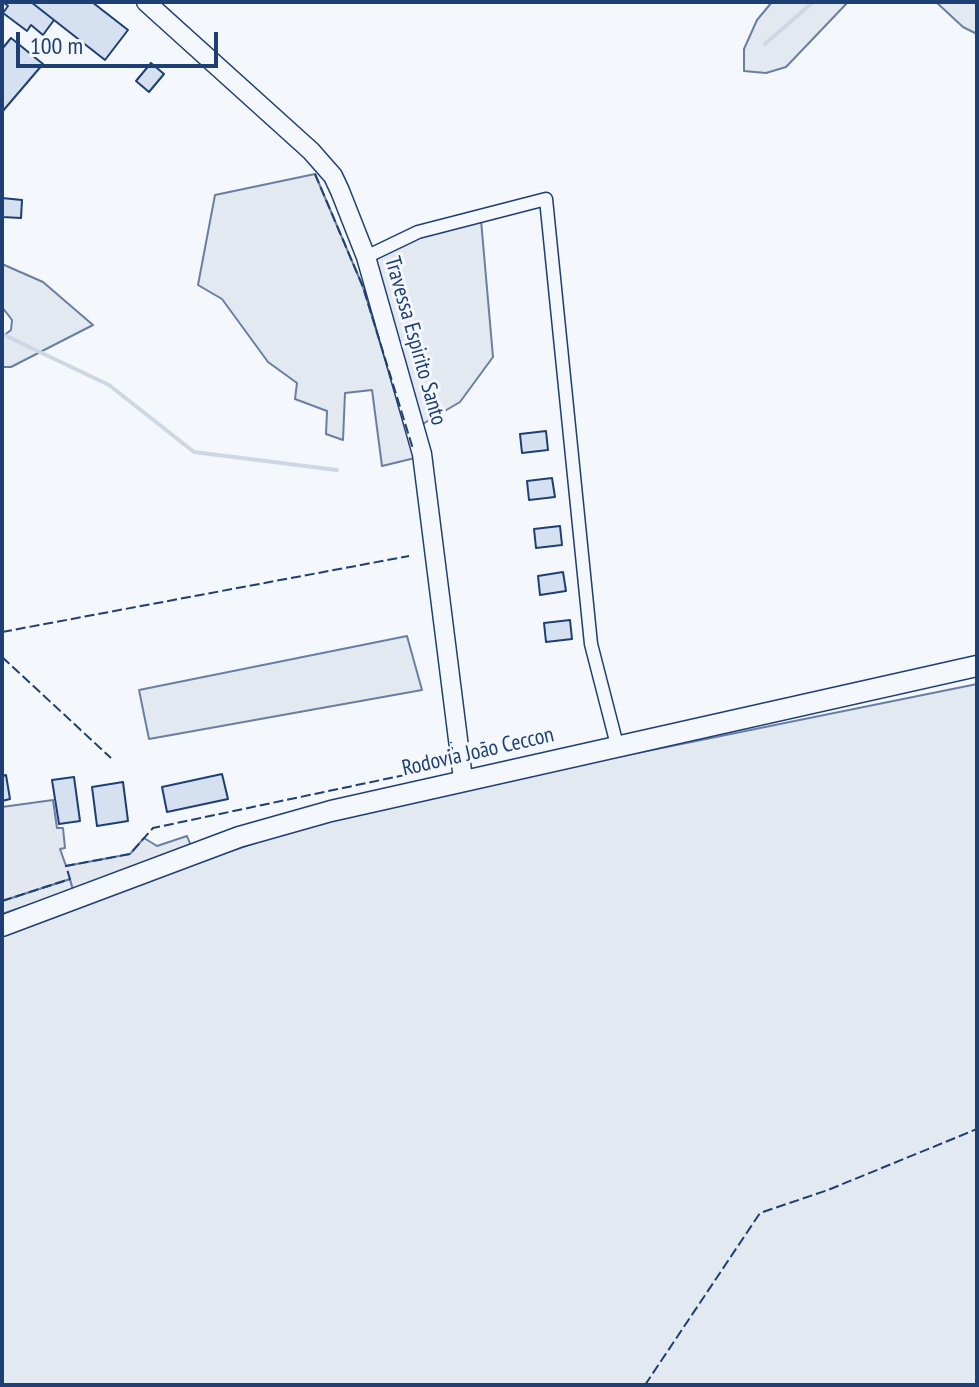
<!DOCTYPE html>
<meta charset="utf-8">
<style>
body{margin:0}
#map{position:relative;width:979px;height:1387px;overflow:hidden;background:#f4f7fb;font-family:"PT Sans Narrow",sans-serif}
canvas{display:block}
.frame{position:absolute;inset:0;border:4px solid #1d3f73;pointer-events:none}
.scale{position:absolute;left:16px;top:32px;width:202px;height:36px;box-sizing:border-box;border:4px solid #1d3f73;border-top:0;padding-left:10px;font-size:24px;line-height:28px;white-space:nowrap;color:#1d3f73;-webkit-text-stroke:6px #f4f7fb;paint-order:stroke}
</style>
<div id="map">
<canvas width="979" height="1387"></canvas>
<div class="frame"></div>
<div class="scale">100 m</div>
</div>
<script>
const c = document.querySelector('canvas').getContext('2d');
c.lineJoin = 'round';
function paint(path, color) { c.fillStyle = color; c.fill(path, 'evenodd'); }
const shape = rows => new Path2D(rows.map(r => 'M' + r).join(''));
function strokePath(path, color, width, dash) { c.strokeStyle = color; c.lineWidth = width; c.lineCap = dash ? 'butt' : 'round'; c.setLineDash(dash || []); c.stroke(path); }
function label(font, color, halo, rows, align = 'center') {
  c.font = font + ' "PT Sans Narrow",sans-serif'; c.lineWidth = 6; c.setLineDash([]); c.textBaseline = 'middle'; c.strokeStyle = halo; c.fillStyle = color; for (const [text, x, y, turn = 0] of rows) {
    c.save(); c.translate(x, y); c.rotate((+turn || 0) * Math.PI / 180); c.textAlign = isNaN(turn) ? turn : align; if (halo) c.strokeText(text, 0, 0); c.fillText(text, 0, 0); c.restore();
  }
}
const green = shape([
 [772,2,848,2,786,67,766,73,744,71,744,49,757,20,772,2],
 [936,2,977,2,977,34,963,27,936,2],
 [315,174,363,287,415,458,382,466,372,390,345,393,343,440,326,434,327,411,295,399,297,383,268,362,222,299,198,285,215,195,315,174],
 [481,220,493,357,460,402,421,425,373,258,416,237,481,220],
 [2,264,43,282,93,325,11,367,2,367,2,337,11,330,12,320,2,307,2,264],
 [407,636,422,690,149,739,139,690,407,636],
 [977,684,977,1385,2,1385,2,935,180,868,294,830,435,794,977,684],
 [70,879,73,890,2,914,2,901,70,879]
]);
paint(green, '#e3e9f0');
strokePath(green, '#687fa3', 2);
const parking = shape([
 [53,800,57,828,63,828,65,848,60,849,66,866,130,854,144,838,157,846,187,836,191,846,73,890,70,879,2,901,2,807,53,800]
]);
paint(parking, '#e3e8f0');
strokePath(parking, '#687fa3', 2);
strokePath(shape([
 [765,44,813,2],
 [2,334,109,385,194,452,337,470]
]), '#cfd7e4', 4);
const building = shape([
 [3,2,31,2,54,20,43,35,31,25,27,31,3,13,8,6,3,2],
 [31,2,92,2,128,30,105,60,31,2],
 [11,38,43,64,2,112,2,49,11,38],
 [151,63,164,74,149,92,136,81,151,63],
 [2,198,22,200,21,218,2,217,2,198],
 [546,431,548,450,522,453,520,434,546,431],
 [552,478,555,497,529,500,527,481,552,478],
 [560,526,562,545,536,548,534,529,560,526],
 [563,572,566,591,540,595,538,576,563,572],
 [570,620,572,639,546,642,544,623,570,620],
 [222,774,228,799,167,812,162,787,222,774],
 [6,775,10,799,2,801,2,776,6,775],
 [74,777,80,821,59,824,52,780,74,777],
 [123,782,128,821,97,826,92,787,123,782]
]);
paint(building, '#d5e0f0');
strokePath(building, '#1d3f73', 2);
const street = shape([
 [366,257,418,232,546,199,591,644,617,745]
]);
const secondary = shape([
 [146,2,311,151,333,176,340,191,366,257,422,454,463,779]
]);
const primary = shape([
 [2,926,239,837,331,811,977,666]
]);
strokePath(street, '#1d3f73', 15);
strokePath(secondary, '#1d3f73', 21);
strokePath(primary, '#1d3f73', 23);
strokePath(street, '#f4f7fb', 12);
strokePath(secondary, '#f4f7fb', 18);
strokePath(primary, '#f4f7fb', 20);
strokePath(shape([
 [315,174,363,287,413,449],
 [2,632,409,556],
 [2,657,111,758],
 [2,901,70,879,66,866,130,854,153,828,419,772,440,763,452,749,451,742],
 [645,1385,760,1213,828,1190,977,1129]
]), '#1d3f73', 2, [10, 4]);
label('22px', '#1d3f73', '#f4f7fb', [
 ["Travessa Espirito Santo",415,341,74],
 ["Rodovia João Ceccon",478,752,-13]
]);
</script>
